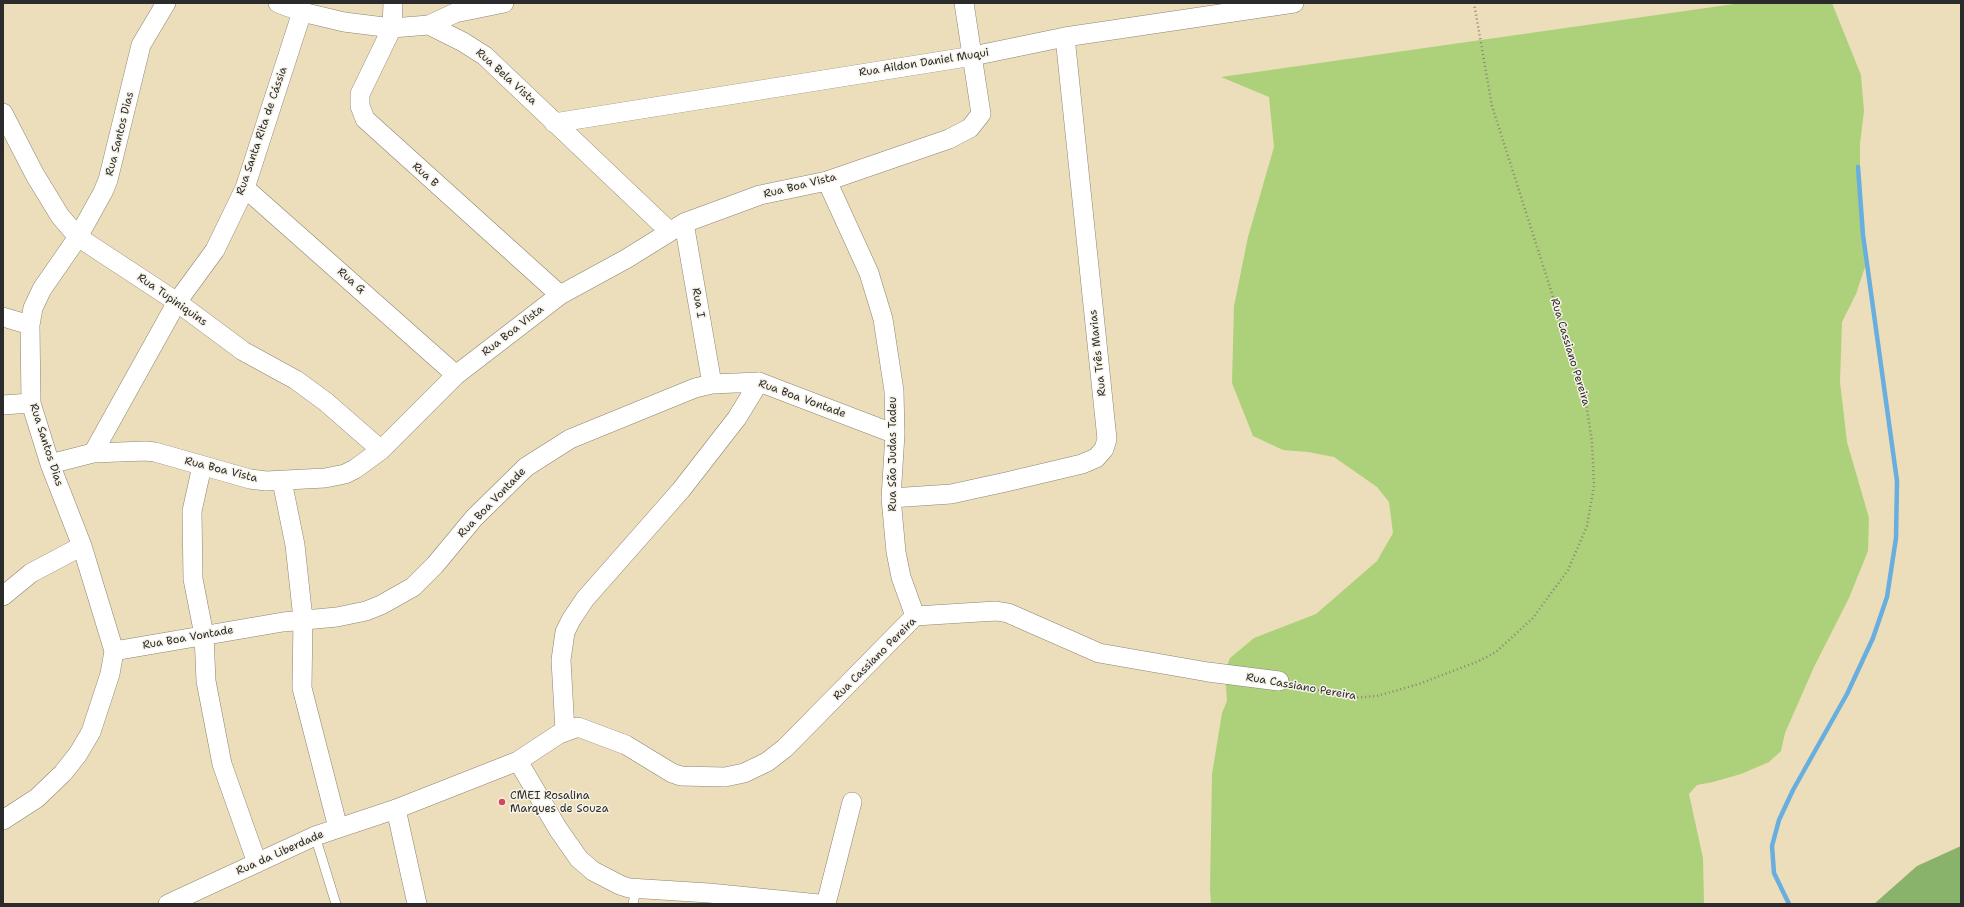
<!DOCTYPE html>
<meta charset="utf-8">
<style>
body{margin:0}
#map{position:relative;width:1964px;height:907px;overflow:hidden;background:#ecdeba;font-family:"Shantell Sans",sans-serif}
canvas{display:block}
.frame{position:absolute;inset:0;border:4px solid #2b2b2b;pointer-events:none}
</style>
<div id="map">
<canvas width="1964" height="907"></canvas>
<div class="frame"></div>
</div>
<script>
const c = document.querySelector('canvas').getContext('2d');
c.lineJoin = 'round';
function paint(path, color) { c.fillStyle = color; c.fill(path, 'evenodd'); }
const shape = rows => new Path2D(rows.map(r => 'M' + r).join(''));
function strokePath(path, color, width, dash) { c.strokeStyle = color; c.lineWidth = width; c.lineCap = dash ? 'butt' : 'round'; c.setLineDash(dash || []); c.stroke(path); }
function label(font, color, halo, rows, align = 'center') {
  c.font = font + ' "Shantell Sans",sans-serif'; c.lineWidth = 3; c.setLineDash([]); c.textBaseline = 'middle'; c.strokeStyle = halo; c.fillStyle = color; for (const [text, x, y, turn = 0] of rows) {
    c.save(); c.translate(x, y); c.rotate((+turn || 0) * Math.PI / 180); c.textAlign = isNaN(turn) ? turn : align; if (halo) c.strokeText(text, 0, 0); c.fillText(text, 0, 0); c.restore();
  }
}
paint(shape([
 [1741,3,1832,3,1861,75,1864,111,1860,144,1860,187,1865,267,1856,294,1842,322,1840,382,1847,442,1869,518,1868,551,1849,598,1814,667,1785,733,1781,751,1769,762,1741,774,1713,782,1697,785,1689,794,1703,858,1704,904,1211,904,1210,889,1212,774,1222,713,1227,701,1225,671,1230,658,1254,638,1316,614,1377,561,1393,533,1389,502,1377,487,1334,457,1308,452,1283,450,1253,436,1232,383,1234,306,1248,237,1274,147,1269,97,1221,77]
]), '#acd17a');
paint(shape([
 [1961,846,1961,904,1874,904,1917,866]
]), '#89b36a');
strokePath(shape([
 [1789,904,1774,873,1772,846,1779,820,1793,790,1847,694,1873,638,1887,597,1896,538,1897,481,1863,235,1858,167]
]), '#68aedf', 4.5);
const service = shape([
 [315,836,336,904],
 [633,904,636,889]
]);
const minor = shape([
 [278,3,302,12,344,22,392,28,429,25,463,42,485,56,669,231],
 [393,3,392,28,360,94,360,106,365,119,560,295],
 [429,25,455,13,504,3],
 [3,113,35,175,60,216,78,237,177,302,243,351,296,380,326,402,381,450],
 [554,123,973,56,1065,37,1294,3],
 [827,181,869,273,883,319,894,391,895,434,891,498,896,552,901,577,915,616],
 [245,188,456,375],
 [684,223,712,384],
 [3,317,30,325],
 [3,405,31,403],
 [93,453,177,302,215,250,245,188,302,12],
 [50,464,93,453,146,451,155,452,250,479,266,481,325,478,345,474,355,469,381,450,456,375,560,295,626,259,684,223,760,195,827,181,949,139,970,128,981,114,964,3],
 [202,466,192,511,193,579,204,635,206,681,222,764,257,863],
 [282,481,295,545,303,619,302,688,338,828],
 [891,498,951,494,1006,482,1082,464,1096,458,1104,449,1107,439,1065,37],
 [3,596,31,573,82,546],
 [114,651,283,622,337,617,366,611,381,605,413,587,435,565,474,518,526,467,570,439,695,388,712,384,759,382,895,434],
 [565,731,561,660,565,632,571,620,585,599,681,490,737,418,759,382],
 [518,761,558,829,579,859,593,871,620,885,629,888,709,893,819,904],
 [396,809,417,904],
 [3,820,37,798,63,773,78,754,91,732,110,674,114,651,82,546,50,464,31,403,30,325,33,308,42,289,78,237,103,192,108,180,141,45,166,3],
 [168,904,315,836,396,809,518,761,559,734,578,727,626,745,672,773,681,776,725,777,744,773,767,762,785,748,915,616,996,611,1008,613,1099,653,1208,672,1279,681],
 [826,904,852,802]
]);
strokePath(service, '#8c8472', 10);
strokePath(minor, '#8c8472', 20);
strokePath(shape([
 [1295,684,1351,698,1377,696,1419,684,1479,661,1496,652,1533,618,1568,570,1587,526,1594,486,1592,441,1585,397,1492,106,1474,3]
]), '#8c8472', 2.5, [1, 3]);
strokePath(service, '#fff', 9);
strokePath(minor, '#fff', 19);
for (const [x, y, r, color] of [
 [502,802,4,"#d1495b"]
]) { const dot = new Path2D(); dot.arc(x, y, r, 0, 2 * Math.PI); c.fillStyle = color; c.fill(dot); strokePath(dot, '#f7f3e8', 1.5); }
label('11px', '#2b2b2b', '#f7f3e8', [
 ["Rua Aildon Daniel Muqui",924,63,-9],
 ["Rua Bela Vista",506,77,42],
 ["Rua Santa Rita de Cássia",262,131,-71],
 ["Rua Santos Dias",120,134,-76],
 ["Rua B",425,175,42],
 ["Rua Boa Vista",800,186,-14],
 ["Rua G",351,281,41],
 ["Rua Tupiniquins",172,300,35],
 ["Rua I",698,303,80],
 ["Rua Boa Vista",513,331,-38],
 ["Rua Cassiano Pereira",1570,352,73],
 ["Rua Três Marias",1098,353,-96],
 ["Rua Boa Vontade",802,399,20],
 ["Rua Santos Dias",46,445,72],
 ["Rua São Judas Tadeu",893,454,-90],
 ["Rua Boa Vista",221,470,14],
 ["Rua Boa Vontade",492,503,-46],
 ["Rua Boa Vontade",188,638,-10],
 ["Rua Cassiano Pereira",875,659,-45],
 ["Rua Cassiano Pereira",1301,687,10],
 ["Rua da Liberdade",280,853,-24]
]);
label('11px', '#2b2b2b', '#f7f3e8', [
 ["CMEI Rosalina",510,796],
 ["Marques de Souza",510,809]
], 'left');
</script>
